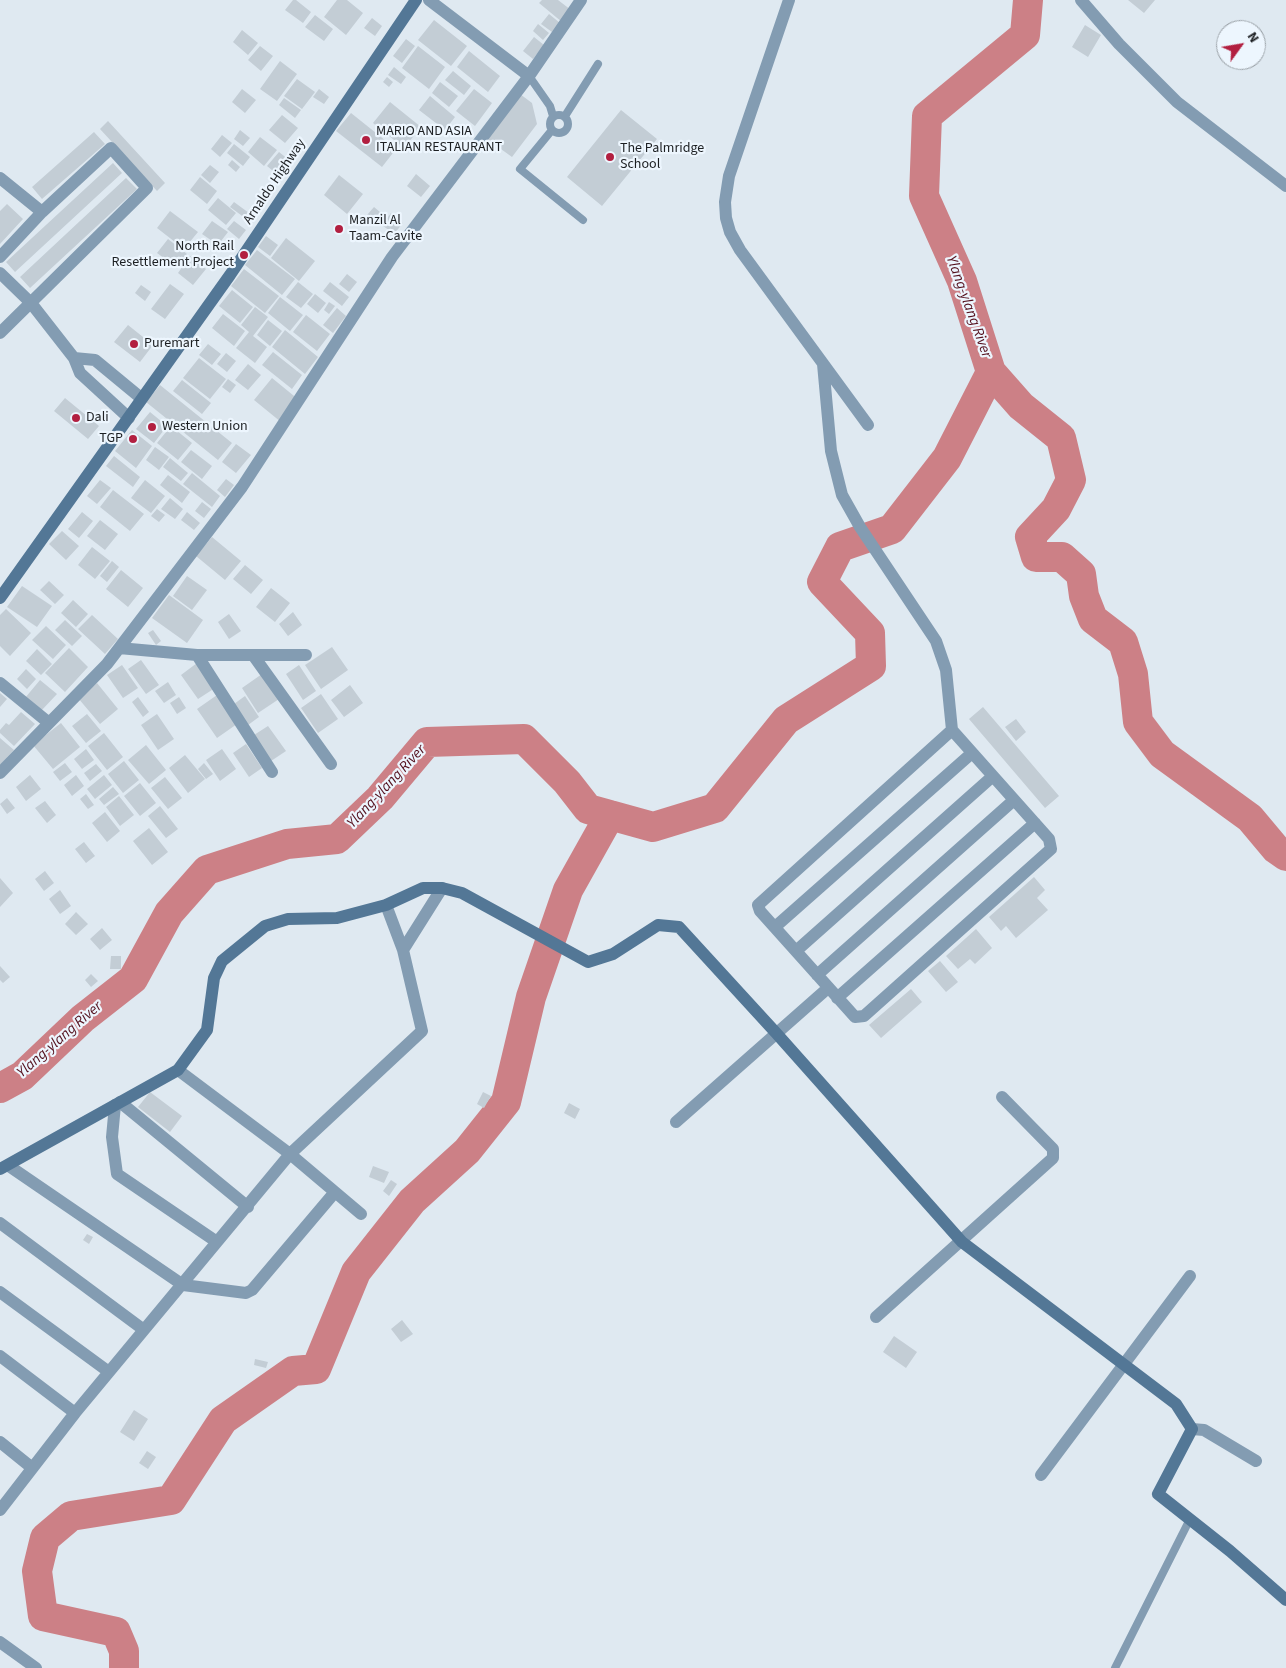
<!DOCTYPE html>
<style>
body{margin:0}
#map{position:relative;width:1286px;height:1668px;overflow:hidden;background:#dfe9f1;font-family:"Source Sans 3",sans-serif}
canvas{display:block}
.north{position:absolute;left:1216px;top:20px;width:50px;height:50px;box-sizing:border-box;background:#edf6fe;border:1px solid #99a0a6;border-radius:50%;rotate:58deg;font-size:14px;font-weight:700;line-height:20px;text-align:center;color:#1c1f22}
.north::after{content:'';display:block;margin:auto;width:18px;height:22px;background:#b21f40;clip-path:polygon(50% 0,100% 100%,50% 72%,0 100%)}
</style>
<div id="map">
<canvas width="1286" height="1668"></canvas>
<div class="north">N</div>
</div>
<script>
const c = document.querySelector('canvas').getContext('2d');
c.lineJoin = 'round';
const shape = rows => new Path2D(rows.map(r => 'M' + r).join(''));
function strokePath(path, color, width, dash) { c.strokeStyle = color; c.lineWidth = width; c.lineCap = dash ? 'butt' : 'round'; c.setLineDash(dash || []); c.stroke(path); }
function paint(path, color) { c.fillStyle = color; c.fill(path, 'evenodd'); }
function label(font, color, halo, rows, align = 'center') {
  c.font = font + ' "Source Sans 3",sans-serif'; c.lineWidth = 4.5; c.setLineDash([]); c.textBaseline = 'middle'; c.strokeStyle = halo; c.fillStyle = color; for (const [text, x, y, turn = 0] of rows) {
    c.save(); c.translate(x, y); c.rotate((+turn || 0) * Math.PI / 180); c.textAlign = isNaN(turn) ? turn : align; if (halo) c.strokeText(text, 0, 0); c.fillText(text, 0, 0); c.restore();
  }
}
strokePath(shape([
 [991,372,1021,406,1061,438,1071,480,1056,509,1030,537,1036,557,1062,557,1081,574,1084,596,1093,619,1123,642,1133,674,1138,722,1162,754,1250,818,1276,849,1286,856],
 [0,1088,22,1076,82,1019,133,979,169,913,207,870,287,844,337,839,380,798,427,742,524,739,567,782,588,809,653,827,715,808,786,720,871,666,870,633,822,582,840,547,892,529,947,458,991,372,962,281,924,196,927,116,1025,35,1028,0],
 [124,1668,124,1651,116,1632,43,1616,37,1571,45,1538,71,1516,171,1500,223,1420,293,1371,316,1369,356,1272,412,1201,467,1151,506,1102,531,997,568,890,610,815]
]), '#cc8086', 30);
paint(shape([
 [293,0,296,0,311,12,303,23,285,10],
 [337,0,347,0,363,13,346,35,324,17],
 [542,0,558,0,571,10,562,22,539,3],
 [1128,0,1155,0,1144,13],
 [549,14,560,23,552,32,541,24],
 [315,15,333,29,324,41,305,27],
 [372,18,382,26,375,36,364,28],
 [434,20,467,46,451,66,418,40],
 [538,24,549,33,543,40,533,31],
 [1085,25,1101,35,1088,57,1072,47],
 [242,30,258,43,248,55,233,42],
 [534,37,544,45,533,59,523,51],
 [406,39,415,46,402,63,393,56],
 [260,46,273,56,261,71,248,60],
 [418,46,445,67,429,89,402,68],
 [469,51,500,76,488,92,457,67],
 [280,61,297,74,277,101,260,89],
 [394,67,406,77,401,84,388,75],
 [453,71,471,86,464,95,445,80],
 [387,77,393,82,389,87,383,82],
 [297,79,315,92,302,109,284,96],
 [440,82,458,96,449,107,432,93],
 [242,89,256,100,245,113,232,102],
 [319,89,329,97,324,104,313,97],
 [474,89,492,103,475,126,456,111],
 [520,94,532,103,537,124,512,157,487,139],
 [430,96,455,117,445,130,419,110],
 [284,98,301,110,295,118,279,105],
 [390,102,421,127,404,148,373,123],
 [621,110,657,139,602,206,567,177],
 [351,113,396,149,382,167,336,131],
 [282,115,298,128,285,143,269,130],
 [108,121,165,183,157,191,100,129],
 [240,130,250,138,243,146,234,139],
 [94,132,105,144,42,199,32,187],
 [222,135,232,143,220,157,211,149],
 [260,137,277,150,264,166,248,152],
 [234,144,250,157,243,166,227,153],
 [279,152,289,160,278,175,267,166],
 [232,160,240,167,236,172,228,165],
 [113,163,122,173,15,272,6,262],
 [210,165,219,172,210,183,201,175],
 [416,174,430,186,421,197,407,186],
 [339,175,363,194,347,214,324,195],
 [200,177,217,191,207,204,190,190],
 [126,178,137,189,30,288,20,277],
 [218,198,236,213,226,225,208,210],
 [234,202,249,213,245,218,230,207],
 [7,204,23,219,0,244,0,211],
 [374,207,386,217,380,225,367,215],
 [170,211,198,232,184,249,157,228],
 [391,213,403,223,394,234,382,225],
 [212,221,228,232,218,245,202,234],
 [234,221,246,230,239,239,227,229],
 [266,236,278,245,270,256,258,247],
 [286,238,315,261,299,281,271,258],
 [168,239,187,254,176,267,157,253],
 [257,250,295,279,282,295,245,265],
 [190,256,206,269,193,285,178,273],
 [244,269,279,296,265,313,231,286],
 [347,274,357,282,349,292,339,284],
 [298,282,313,294,301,308,286,297],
 [330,282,349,297,342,306,323,291],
 [170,284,184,294,165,319,151,309],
 [141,285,151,292,145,301,135,293],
 [232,290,253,307,240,323,219,306],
 [315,294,326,303,318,313,307,304],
 [280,297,303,315,290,331,268,313],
 [329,302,335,306,329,314,324,310],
 [255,307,268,317,253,336,267,347,255,363,236,348,249,332,241,325],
 [337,308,346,316,333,333,323,325],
 [223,314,245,331,234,346,212,328],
 [306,315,330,334,317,351,293,332],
 [268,320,282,331,270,346,257,335],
 [128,325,153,345,140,362,114,342],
 [285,330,318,357,305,374,272,347],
 [208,344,221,354,212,365,199,355],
 [273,352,302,375,292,389,262,365],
 [226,353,236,361,227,372,217,364],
 [199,358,226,379,210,399,183,378],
 [248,364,261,375,248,390,235,380],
 [272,378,299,400,281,422,254,400],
 [228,379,236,385,230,393,222,387],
 [182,380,211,403,202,414,173,391],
 [160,385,232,443,218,460,146,402],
 [65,398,99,426,88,439,54,411],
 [150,412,167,426,154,443,136,429],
 [171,426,192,443,178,460,157,443],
 [132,430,152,446,136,468,115,451],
 [236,444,251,455,236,473,222,462],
 [155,447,169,457,159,470,146,460],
 [191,450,212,466,202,479,181,462],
 [114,456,140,477,133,487,106,466],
 [170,458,188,473,181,481,163,467],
 [192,473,220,496,212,507,183,484],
 [168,475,190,492,182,503,160,485],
 [226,479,234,485,225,497,217,490],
 [100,480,111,488,97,504,87,496],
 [145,480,165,496,151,513,131,498],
 [113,490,144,514,130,531,100,507],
 [170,498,183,509,175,519,161,509],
 [202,502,211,509,204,518,195,511],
 [157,509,165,515,159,522,151,516],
 [82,512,93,521,79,538,68,529],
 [187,512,200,523,194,530,181,520],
 [100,520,118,534,105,550,87,536],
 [62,531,79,546,66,560,49,544],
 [212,537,241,561,225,580,196,556],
 [92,547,110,561,95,579,78,565],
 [112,561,119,567,107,582,100,576],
 [245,565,263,580,251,594,233,579],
 [121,570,143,588,128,607,106,589],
 [187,576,207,590,192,610,173,596],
 [49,581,64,595,55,604,40,590],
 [22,586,52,606,37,627,7,607],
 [271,588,290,603,275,622,256,607],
 [169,595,203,620,187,643,152,618],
 [73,600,88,614,76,627,61,613],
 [6,609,31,633,10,656,0,646,0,615],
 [293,612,302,625,288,636,279,624],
 [229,614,241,631,229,639,218,622],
 [92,615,118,639,105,654,78,629],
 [65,620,82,636,72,646,55,630],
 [46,626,66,645,53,659,32,640],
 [153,630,161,641,156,645,148,633],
 [332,647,348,670,321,689,305,665],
 [69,648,88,667,65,692,45,673],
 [37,649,52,664,41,675,26,661],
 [141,660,159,685,146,694,128,669],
 [197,663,215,688,198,699,181,675],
 [122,665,138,688,123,698,107,675],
 [299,665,316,691,303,700,286,674],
 [26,669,36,679,27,689,17,679],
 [262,674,279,699,258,713,242,688],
 [40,680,57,694,41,711,25,698],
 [168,682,176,695,164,703,155,691],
 [97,683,118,709,100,724,78,698],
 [350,685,363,703,344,717,331,700],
 [0,693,7,699,0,707],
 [321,694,338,719,318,733,301,708],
 [217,695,237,724,217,738,197,709],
 [245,696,259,717,248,725,234,704],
 [138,697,149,712,143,717,132,702],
 [179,697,186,708,177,714,170,703],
 [983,707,1059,796,1045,808,969,719],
 [21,712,35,724,14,746,0,733,0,730,6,723,9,725],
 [87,714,101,731,86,743,72,726],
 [157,714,174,739,158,750,141,725],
 [1016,719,1026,732,1016,741,1005,727],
 [61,723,80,747,53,769,33,745],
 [268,726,286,751,271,761,254,735],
 [104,733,123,757,107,770,88,746],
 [0,738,14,750,0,765],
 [246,744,262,768,249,777,233,753],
 [146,745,166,770,149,784,128,760],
 [86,749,94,760,82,769,74,759],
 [222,749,236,769,220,781,206,760],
 [185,755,205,779,188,793,169,768],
 [124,761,139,780,123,793,108,774],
 [65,763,72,772,60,781,53,772],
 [204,763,213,774,206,779,198,769],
 [96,764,102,771,90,781,84,773],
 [30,775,41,789,26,801,16,787],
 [76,775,84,786,72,796,64,785],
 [104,775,112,785,95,799,87,789],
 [165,777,182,798,168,809,151,788],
 [140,783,156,803,140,816,124,796],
 [113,787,119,794,104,805,99,799],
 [86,794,94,805,88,809,80,799],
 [119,796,134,815,120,826,106,807],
 [7,798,15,808,7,814,0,804],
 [45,801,56,815,47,823,35,808],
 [160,806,178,829,166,838,148,816],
 [105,812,120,831,107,842,92,823],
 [149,828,168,852,152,865,133,841],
 [84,842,95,856,86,863,75,849],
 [45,871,54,883,44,891,35,879],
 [1034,877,1045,890,1037,898,1048,910,1016,938,1006,926,1001,931,989,917],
 [0,878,13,893,0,907],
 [60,890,71,906,60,914,49,899],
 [76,912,88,924,76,935,65,924],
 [102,928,112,940,100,950,90,939],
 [976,929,992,948,975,964,970,959,958,969,946,956],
 [111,956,121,956,121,969,110,969],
 [940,961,958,982,946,992,928,971],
 [0,966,10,977,3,983,0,980],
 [91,974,98,981,91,987,85,980],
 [911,989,922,1002,881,1038,869,1025],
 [150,1092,182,1116,170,1132,138,1107],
 [483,1092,491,1096,484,1108,477,1104],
 [569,1103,580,1109,575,1119,564,1113],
 [373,1166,389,1172,384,1183,369,1177],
 [391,1180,397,1184,389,1196,383,1191],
 [87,1234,93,1237,89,1244,83,1240],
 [402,1320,413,1334,401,1342,391,1329],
 [894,1336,917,1352,906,1368,883,1352],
 [255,1359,268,1362,266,1368,254,1365],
 [134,1410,148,1419,134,1441,120,1432],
 [147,1451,156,1457,148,1469,139,1463]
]), '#c3cdd5');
strokePath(shape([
 [529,76,550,106,553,116],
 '550 124a9 9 0 1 1 18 0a9 9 0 1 1-18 0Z',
 [565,116,598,64],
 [552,130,520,169,583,220],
 [1115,1668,1190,1519]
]), '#839cb2', 8);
strokePath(shape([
 [429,0,529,76],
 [789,0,729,176,725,202,726,218,730,232,740,250,868,425],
 [1081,0,1119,44,1177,102,1286,186],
 [0,178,42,212],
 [0,257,42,212,111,148,147,188,0,333],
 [0,273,31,303,74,358,80,373,129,418],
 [74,358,95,360,141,398],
 [823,364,831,451,842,495,860,527,936,641,946,670,952,730],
 [119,648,197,655,306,655],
 [197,655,272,772],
 [253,655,331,764],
 [0,683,49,723],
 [952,730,1049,839,1051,849,864,1016,855,1017,760,911,758,905,952,730],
 [0,773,107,664,242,487,392,257,529,76,581,0],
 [775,927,972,753],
 [403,950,442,888],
 [796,951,993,776],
 [817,975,1014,800],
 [837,998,1035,823],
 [178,1070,290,1154,361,1214],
 [120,1102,248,1207],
 [115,1105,112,1137,117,1174,217,1242],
 [676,1122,828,988],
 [9,1166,183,1285,246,1293,252,1290,335,1192],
 [0,1223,144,1330],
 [0,1292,109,1372],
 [876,1317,1053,1158,1053,1149,1002,1097],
 [0,1356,75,1413],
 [1192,1429,1204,1430,1256,1461],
 [0,1442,31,1467],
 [1041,1475,1190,1276],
 [0,1510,75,1413,290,1154,422,1031,403,950,386,905],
 [0,1642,36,1668]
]), '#839cb2', 12);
strokePath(shape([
 [0,598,230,275,416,0],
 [0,1169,178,1070,207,1030,214,978,222,961,265,926,288,919,337,918,386,905,423,888,442,888,462,893,588,962,613,954,658,925,679,927,777,1034,962,1242,1176,1404,1192,1429,1158,1494,1230,1551,1286,1600]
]), '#537796', 12);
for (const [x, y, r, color] of [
 [366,140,5,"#b21f40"],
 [610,157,5,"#b21f40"],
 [339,229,5,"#b21f40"],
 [244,255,5,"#b21f40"],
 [134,344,5,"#b21f40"],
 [76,418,5,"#b21f40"],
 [152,427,5,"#b21f40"],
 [133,439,5,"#b21f40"]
]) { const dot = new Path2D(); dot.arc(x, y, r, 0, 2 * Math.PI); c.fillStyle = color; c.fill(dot); strokePath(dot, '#edf6fe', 2); }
label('14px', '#1c1f22', '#edf6fe', [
 ["MARIO AND ASIA",376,132],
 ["ITALIAN RESTAURANT",376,148],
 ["The Palmridge",620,149],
 ["School",620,165],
 ["Manzil Al",349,221],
 ["Taam-Cavite",349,237],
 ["North Rail",234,247,"right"],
 ["Resettlement Project",234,263,"right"],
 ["Puremart",144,344],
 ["Dali",86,418],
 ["Western Union",162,427],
 ["TGP",123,439,"right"]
], 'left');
label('14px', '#1c1f22', '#edf6fe', [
 ["Arnaldo Highway",275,182,-56]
]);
label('italic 15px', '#54101d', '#edf6fe', [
 ["Ylang-ylang River",968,307,70],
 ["Ylang-ylang River",387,787,-47],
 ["Ylang-ylang River",60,1040,-41]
]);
</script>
